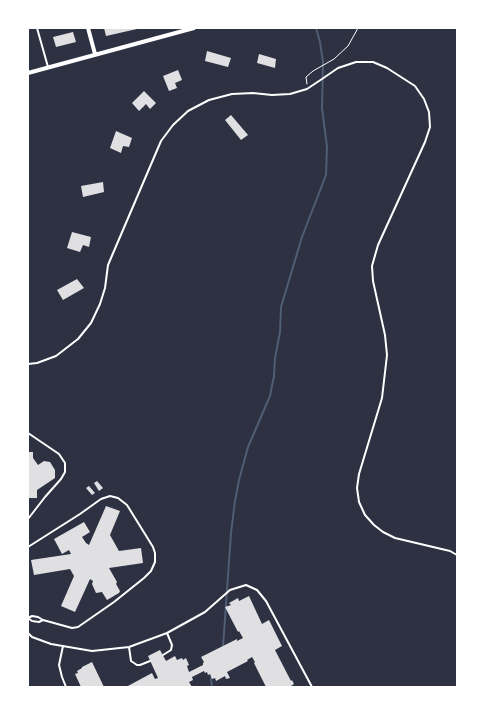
<!DOCTYPE html>
<style>
body{margin:0}
#map{position:relative;width:485px;height:715px;overflow:hidden;background:#2d3142;font-family:"Open Sans",sans-serif}
canvas{display:block}
.frame{position:absolute;inset:0;border:29px solid #fff;pointer-events:none}
</style>
<div id="map">
<canvas width="485" height="715"></canvas>
<div class="frame"></div>
</div>
<script>
const c = document.querySelector('canvas').getContext('2d');
c.lineJoin = 'round';
const shape = rows => new Path2D(rows.map(r => 'M' + r).join(''));
function strokePath(path, color, width, dash) { c.strokeStyle = color; c.lineWidth = width; c.lineCap = dash ? 'butt' : 'round'; c.setLineDash(dash || []); c.stroke(path); }
function paint(path, color) { c.fillStyle = color; c.fill(path, 'evenodd'); }
strokePath(shape([
 [223,647,231,533,235,501,239,480,248,447,270,396,274,376,275,358,280,332,281,307,302,237,326,175,327,147,322,108,323,62,320,42,316,28],
 [212,676,211,679,212,687]
]), '#4f5d75', 2);
paint(shape([
 [104,28,137,28,137,29,106,36],
 [73,32,76,42,56,47,53,37],
 [207,51,231,58,228,67,205,61],
 [259,54,276,59,275,68,257,63],
 [178,70,182,80,175,83,177,88,169,91,163,76],
 [144,91,156,103,150,109,146,104,139,111,132,103],
 [231,115,248,135,241,140,225,120],
 [116,131,132,138,129,147,123,146,121,153,110,148],
 [103,182,104,192,83,197,81,186],
 [72,232,91,237,89,247,83,245,80,252,67,248],
 [77,279,84,288,63,300,57,290],
 [28,452,33,452,33,458,38,465,44,461,50,462,55,470,55,478,37,490,37,498,28,498],
 [97,481,103,488,99,491,94,483],
 [89,486,95,493,92,495,86,488],
 [106,506,120,511,110,535,119,551,141,548,143,563,109,568,117,582,116,584,120,591,119,593,107,600,102,592,96,593,92,584,93,581,90,579,75,612,61,606,74,576,70,569,34,575,31,560,71,554,69,550,62,554,54,539,84,522,90,532,82,537,86,543,89,545],
 [249,596,262,624,269,620,282,646,275,650,276,652,291,681,292,680,294,684,291,686,291,687,266,687,254,663,255,662,252,657,247,660,248,661,227,672,230,678,226,679,225,676,216,681,215,678,212,679,210,674,208,675,207,672,205,673,204,671,192,677,193,680,189,682,192,687,126,687,152,673,155,679,158,678,148,656,160,650,166,661,175,656,177,660,182,658,183,660,186,658,189,665,187,666,189,672,203,665,203,663,204,662,201,657,237,639,237,641,243,638,239,631,238,632,225,607,231,605,229,603,238,598,239,601],
 [92,662,104,687,81,687,75,674,78,673,77,671,82,668,82,667]
]), '#e0e0e3');
strokePath(shape([
 [307,84,306,77,313,71,334,59,348,46,358,28]
]), '#fff', 1);
strokePath(shape([
 [37,28,48,67],
 [28,364,37,363,56,356,78,339,91,323,100,304,105,288,108,265,161,141,173,125,188,111,209,100,232,94,253,93,272,95,290,94,307,89,322,79,338,68,356,62,373,62,387,68,415,86,424,99,429,112,430,127,425,142,378,245,372,266,373,281,385,335,387,355,382,398,359,474,357,488,359,502,365,515,374,525,383,532,395,538,450,551,457,555],
 [28,433,59,454,65,463,65,472,61,479,45,497,28,519],
 [28,547,80,514,101,499,110,496,118,498,127,505,153,547,155,553,155,562,151,571,144,578,114,602,78,627,72,628,43,620,38,617,32,616,28,618],
 [28,618,32,621,39,622,43,620],
 [28,633,32,637,51,644,92,651,129,647,167,633,205,612,230,590,246,585,257,590,266,601,312,687],
 [63,646,59,665,62,677,66,687],
 [129,647,131,661,137,665,140,665,150,661],
 [163,655,171,650,172,645,167,633]
]), '#fff', 2);
strokePath(shape([
 [88,28,95,54],
 [28,73,194,28]
]), '#fff', 4);
</script>
